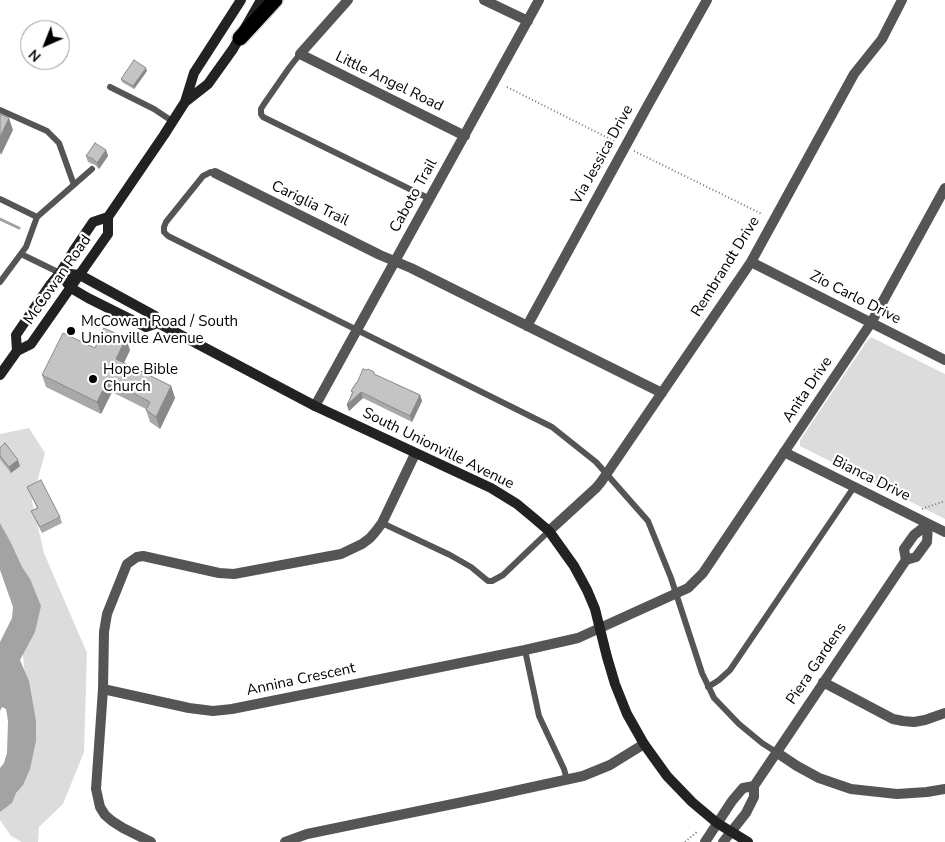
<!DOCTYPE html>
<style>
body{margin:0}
#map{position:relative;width:945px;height:842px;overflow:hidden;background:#fff;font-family:"Nunito Sans",sans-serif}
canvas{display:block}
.north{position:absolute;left:20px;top:20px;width:50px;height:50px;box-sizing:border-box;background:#fff;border:1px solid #999;border-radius:50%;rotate:224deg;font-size:14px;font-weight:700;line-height:20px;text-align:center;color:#000}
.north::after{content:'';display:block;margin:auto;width:18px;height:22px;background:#000;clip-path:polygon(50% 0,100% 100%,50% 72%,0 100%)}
</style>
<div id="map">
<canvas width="945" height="842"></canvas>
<div class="north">N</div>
</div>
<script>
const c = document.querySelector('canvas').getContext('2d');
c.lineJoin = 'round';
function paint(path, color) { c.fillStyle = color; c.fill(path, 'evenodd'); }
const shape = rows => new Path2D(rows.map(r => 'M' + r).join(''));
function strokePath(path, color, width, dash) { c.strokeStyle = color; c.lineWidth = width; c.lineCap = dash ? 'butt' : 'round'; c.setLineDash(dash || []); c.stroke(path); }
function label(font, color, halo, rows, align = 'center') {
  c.font = font + ' "Nunito Sans",sans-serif'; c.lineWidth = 4.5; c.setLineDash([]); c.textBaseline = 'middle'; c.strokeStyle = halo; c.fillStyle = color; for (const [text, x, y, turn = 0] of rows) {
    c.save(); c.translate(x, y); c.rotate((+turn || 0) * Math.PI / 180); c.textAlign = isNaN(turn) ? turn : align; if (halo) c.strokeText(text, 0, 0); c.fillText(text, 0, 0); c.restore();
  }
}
paint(shape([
 [871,337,945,374,945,519,800,446,800,440,867,341],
 [29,428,45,453,32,501,44,553,87,653,84,752,63,804,39,827,38,842,22,842,11,836,0,820,0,802,25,677,22,645,0,549,0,434]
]), '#dcdcdc');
paint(shape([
 [0,523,11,543,22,567,30,579,41,606,35,632,20,660,29,681,36,721,36,741,30,769,23,785,16,793,12,803,0,812,0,768,4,763,7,753,8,721,6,709,2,707,0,711,0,642,12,618,13,607,0,570]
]), '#a3a3a3');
strokePath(shape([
 [0,219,19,228]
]), '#a3a3a3', 3);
const highway = shape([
 [240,38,275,0]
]);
strokePath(highway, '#dbdbdb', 18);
strokePath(shape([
 [507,87,616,142],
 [634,151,762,214],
 [922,509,945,501],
 [685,842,698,831]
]), '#777', 2, [1, 2.5]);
strokePath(shape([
 [300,54,289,68,264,104,261,109,261,114,263,117,430,199],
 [110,87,154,109,172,121],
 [0,110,47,131,59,143,74,185],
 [215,173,211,172,203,176,166,222,164,227,164,232,168,236,546,424,552,427,596,462,648,521,671,578,702,673,714,698,739,724,762,743,776,752],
 [0,199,37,217],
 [21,254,60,273],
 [0,282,26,247,37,217,92,169],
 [382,523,450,555,471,567,488,581,492,581,503,575,549,531],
 [525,650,539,716,564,769,567,780],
 [708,687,719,680,730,670,854,487]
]), '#555', 6);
strokePath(shape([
 [348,0,300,54,465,136],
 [484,0,528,21],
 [215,173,380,255,411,268,662,393],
 [751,262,945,360],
 [527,326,648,105,707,0],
 [315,406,539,0],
 [784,452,945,532],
 [549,531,596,488,601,482,751,262,854,74,882,39,902,0],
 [906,560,904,549,914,535,928,524],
 [823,682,893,719,903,721,914,722,925,720,945,713],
 [103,689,189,708,213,711,232,709,525,650,578,638,688,588,703,573,871,323,945,188],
 [776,752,797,766,819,778,851,789,897,794,927,792,945,789],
 [151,842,123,828,112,821,105,815,100,807,96,789,103,689,104,632,107,614,127,564,137,557,143,556,219,573,234,574,341,554,362,544,370,538,376,531,382,523,415,454],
 [285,842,307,834,487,797,583,776,610,765,644,744],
 [705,842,732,801,743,788,754,786],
 [723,842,746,813,754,797,754,786,906,560,916,557,927,542,928,524]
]), '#555', 10);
strokePath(shape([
 [185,102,208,84,233,49,261,0],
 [60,273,80,275,155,316,158,323,315,406,491,488,517,504,535,519,549,531,574,566,587,590,595,609,607,657,615,684,627,714,644,744,667,776,692,802,717,823,748,842],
 [67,283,71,288,88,298,146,327,158,323],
 [17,351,16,335,50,285,60,273,74,250,93,222,108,217],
 [0,375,17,351,31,344,108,234,108,217,164,135,185,102,194,73,241,0]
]), '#222', 10);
strokePath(highway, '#000', 15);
paint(shape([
 [147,71,134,89,122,82,121,79],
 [106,150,108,156,99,169,95,165,88,162,86,156],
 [95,348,130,350,124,363,171,386,175,398,160,429,150,422,146,410,146,409,112,392,101,414,46,387,42,375],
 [375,375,420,395,422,401,412,422,363,398,349,411,347,405,352,393,351,391,357,383],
 [0,448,20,466,11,473,0,459],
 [27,487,60,517,62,523,42,533,31,511,37,508]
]), '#a9a9a9');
paint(shape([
 [146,68,147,71,134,89,133,86],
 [9,118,13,130,1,155,0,152,0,137],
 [106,150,108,156,99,169,97,163],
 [126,338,130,350,120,371,116,359],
 [108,380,112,392,101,414,97,402],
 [171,386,175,398,160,429,156,417],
 [361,392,363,398,349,411,347,405],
 [420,395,422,401,412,422,410,416],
 [18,460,20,466,11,473,9,467]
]), '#898989');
const building = shape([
 [134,60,146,68,133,86,121,79,134,60],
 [0,114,9,118,0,137,0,114],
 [95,143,106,150,97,163,93,159,86,156,95,143],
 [104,328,126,338,116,359,171,386,156,417,146,410,150,402,108,380,97,402,42,375,63,333,95,348,104,328],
 [363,369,367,370,368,369,374,372,374,374,420,395,410,416,361,392,347,405,353,392,351,391,356,383,357,383,363,369],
 [5,443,18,460,9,467,0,456,0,448,5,443],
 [41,480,60,517,40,527,31,511,38,508,27,487,41,480]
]);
paint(building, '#c4c4c4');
strokePath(building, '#898989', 1);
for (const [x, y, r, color] of [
 [71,331,5,"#000"],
 [93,379,5,"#000"]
]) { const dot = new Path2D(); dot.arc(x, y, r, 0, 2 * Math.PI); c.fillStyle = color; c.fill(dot); strokePath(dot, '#fff', 2); }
label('15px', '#000', '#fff', [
 ["Little Angel Road",389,82,26],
 ["Via Jessica Drive",603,155,-61],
 ["Caboto Trail",414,196,-61],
 ["Cariglia Trail",310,204,26],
 ["Rembrandt Drive",726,267,-58],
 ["McCowan Road",58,280,-55],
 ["Zio Carlo Drive",855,298,27],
 ["Anita Drive",808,390,-56],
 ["South Unionville Avenue",438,449,26],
 ["Bianca Drive",871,479,26],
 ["Piera Gardens",817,664,-56],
 ["Annina Crescent",301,680,-12]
]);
label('15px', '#000', '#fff', [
 ["McCowan Road / South",81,322],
 ["Unionville Avenue",81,339],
 ["Hope Bible",103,370],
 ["Church",103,387]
], 'left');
</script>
